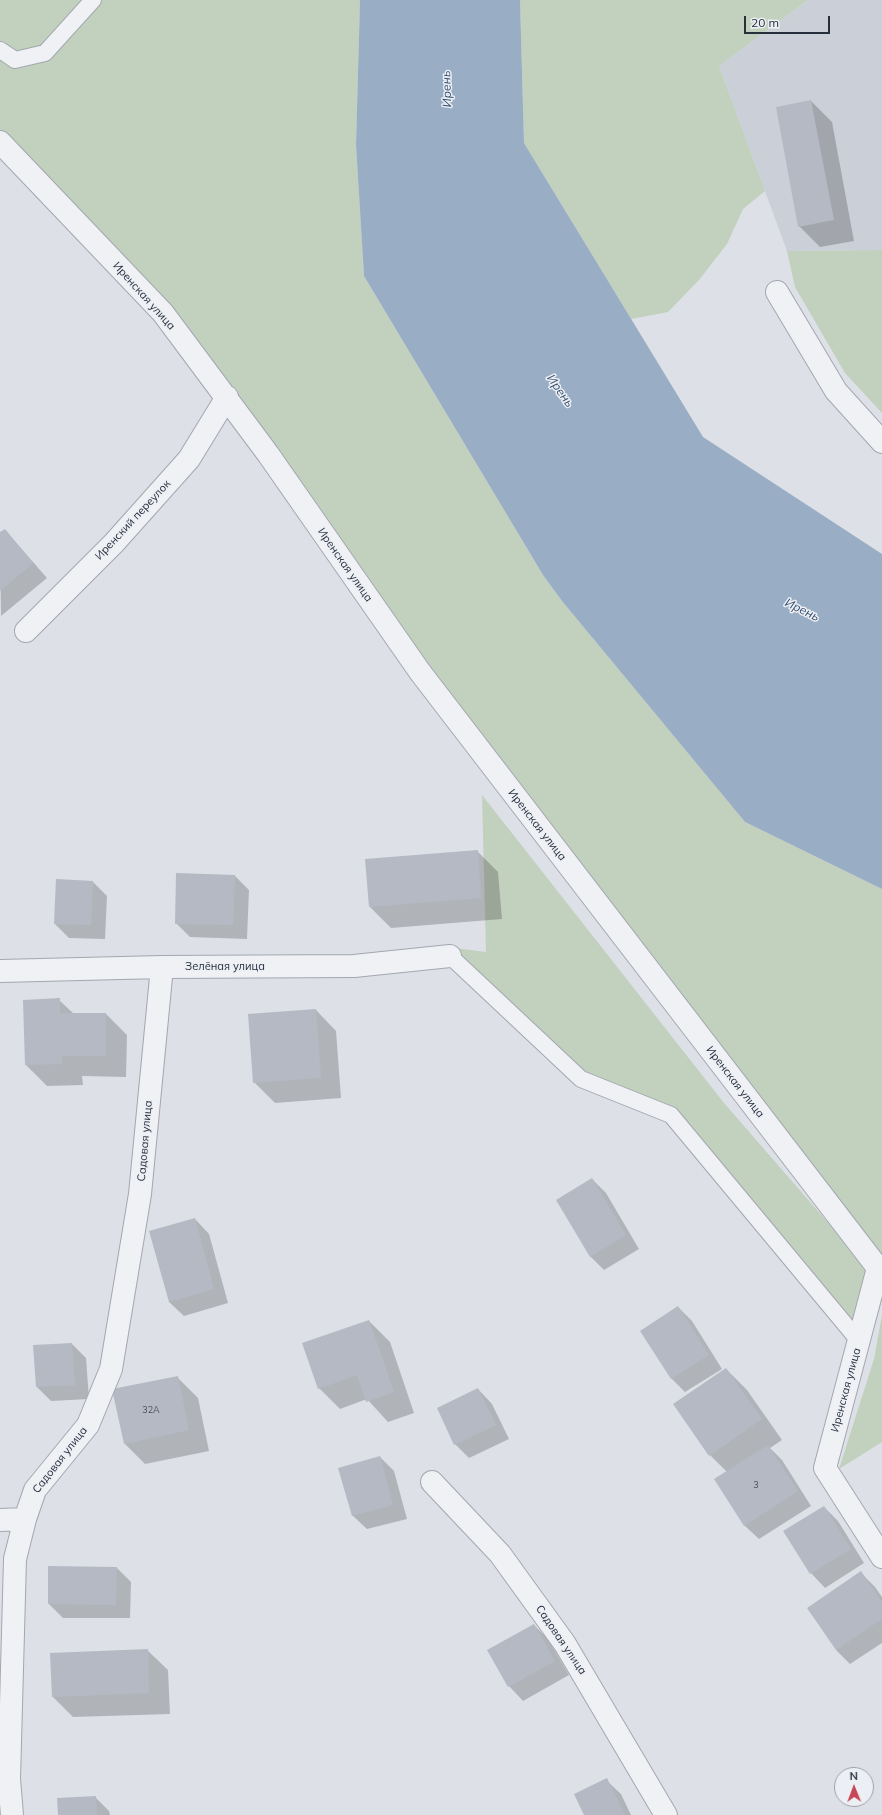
<!DOCTYPE html>
<meta charset="utf-8">
<style>
body{margin:0}
#map{position:relative;width:882px;height:1815px;overflow:hidden;background:#dde0e6;font-family:Mulish,sans-serif}
canvas{display:block}
.north{position:absolute;left:834px;top:1767px;width:40px;height:40px;box-sizing:border-box;background:#eceff4;border:1px solid #9da2aa;border-radius:50%;rotate:359deg;font-size:11px;font-weight:700;line-height:16px;text-align:center;color:#272e3c}
.north::after{content:'';display:block;margin:auto;width:14px;height:18px;background:#c74657;clip-path:polygon(50% 0,100% 100%,50% 72%,0 100%)}
.scale{position:absolute;left:744px;top:16px;width:86px;height:18px;box-sizing:border-box;border:2px solid #272e3c;border-top:0;padding-left:5px;font-size:12px;line-height:14px;white-space:nowrap;color:#272e3c;-webkit-text-stroke:3px #eceff4;paint-order:stroke}
</style>
<div id="map">
<canvas width="882" height="1815"></canvas>
<div class="north">N</div>
<div class="scale">20 m</div>
</div>
<script>
const c = document.querySelector('canvas').getContext('2d');
c.lineJoin = 'round';
function paint(path, color) { c.fillStyle = color; c.fill(path, 'evenodd'); }
const shape = rows => new Path2D(rows.map(r => 'M' + r).join(''));
function strokePath(path, color, width, dash) { c.strokeStyle = color; c.lineWidth = width; c.lineCap = dash ? 'butt' : 'round'; c.setLineDash(dash || []); c.stroke(path); }
function label(font, color, halo, rows, align = 'center') {
  c.font = font + ' Mulish,sans-serif'; c.lineWidth = 3; c.setLineDash([]); c.textBaseline = 'middle'; c.strokeStyle = halo; c.fillStyle = color; for (const [text, x, y, turn = 0] of rows) {
    c.save(); c.translate(x, y); c.rotate((+turn || 0) * Math.PI / 180); c.textAlign = isNaN(turn) ? turn : align; if (halo) c.strokeText(text, 0, 0); c.fillText(text, 0, 0); c.restore();
  }
}
paint(shape([
 [808,0,882,0,882,250,787,251,719,66]
]), '#cbcfd8');
paint(shape([
 [0,0,360,0,356,145,364,276,543,575,562,601,745,822,882,889,882,1260,763,1120,268,454,0,132],
 [520,0,808,0,719,66,765,191,743,209,727,244,699,280,668,312,631,319,524,143],
 [882,250,882,413,845,373,795,287,787,251],
 [482,795,724,1103,870,1271,856,1332,673,1107,581,1070,519,1016,455,948,486,952],
 [882,1315,882,1442,839,1469,874,1359]
]), '#c2d0be');
paint(shape([
 [360,0,520,0,524,143,703,437,882,554,882,889,745,822,562,601,543,575,364,276,356,145]
]), '#99aec5');
paint(shape([
 [811,101,832,122,854,241,820,247,799,226],
 [5,530,47,578,1,616,0,534],
 [477,851,498,872,502,919,391,928,370,907],
 [235,876,249,890,247,939,190,937,176,923],
 [93,882,107,896,105,939,69,938,55,924],
 [59,1000,74,1014,106,1014,127,1035,126,1077,82,1076,83,1085,47,1086,26,1065],
 [316,1010,336,1031,341,1098,275,1103,254,1082],
 [592,1179,606,1193,639,1249,604,1270,590,1256],
 [195,1219,209,1234,228,1303,184,1316,169,1302],
 [678,1307,692,1321,722,1369,685,1392,671,1378],
 [369,1321,390,1342,414,1413,388,1422,367,1399,340,1409,319,1388],
 [72,1344,86,1358,89,1399,51,1401,37,1387],
 [726,1369,747,1390,782,1440,770,1448,782,1460,811,1506,759,1539,744,1525,727,1472,710,1455],
 [177,1377,198,1398,209,1451,145,1464,125,1444],
 [478,1389,492,1404,509,1439,469,1458,455,1444],
 [380,1457,394,1471,407,1519,367,1529,352,1515],
 [824,1507,838,1521,864,1563,825,1588,811,1573],
 [117,1568,131,1582,130,1618,63,1618,49,1604],
 [861,1573,875,1587,882,1597,882,1643,850,1664,836,1650],
 [534,1625,548,1639,569,1675,523,1701,509,1686],
 [147,1650,168,1670,170,1714,73,1717,53,1697],
 [606,1780,621,1794,631,1815,586,1815],
 [95,1797,109,1811,110,1815,59,1815]
]), '#0003');
paint(shape([
 [811,100,834,220,798,227,776,107],
 [5,529,33,563,0,591,0,532],
 [478,850,481,898,369,907,365,859],
 [176,873,235,875,233,925,175,924],
 [56,879,93,881,91,925,54,924],
 [60,998,60,1013,106,1013,106,1056,62,1056,62,1064,25,1065,23,1000],
 [316,1009,321,1078,253,1083,248,1014],
 [592,1178,626,1235,590,1257,556,1200],
 [195,1218,214,1289,169,1302,149,1231],
 [678,1306,709,1355,671,1379,640,1331],
 [369,1320,394,1392,366,1402,357,1375,318,1389,302,1343],
 [72,1343,75,1385,36,1387,33,1345],
 [726,1368,762,1419,709,1456,673,1404],
 [178,1376,189,1430,124,1444,112,1389],
 [478,1388,496,1425,454,1445,437,1408],
 [768,1445,798,1491,744,1526,714,1479],
 [380,1456,393,1505,352,1516,338,1468],
 [824,1506,851,1549,810,1574,783,1531],
 [48,1566,117,1567,116,1605,48,1604],
 [861,1571,882,1602,882,1619,836,1650,807,1608],
 [534,1624,555,1661,508,1687,487,1650],
 [148,1649,149,1693,52,1697,50,1653],
 [607,1778,625,1815,584,1815,574,1794],
 [96,1796,97,1815,58,1815,57,1798]
]), '#b4b9c3');
const lane = shape([
 [0,50,15,60,45,53,93,0],
 [450,956,581,1079,671,1115,859,1341]
]);
const street = shape([
 [0,142,163,313,268,454,420,672,878,1268,825,1468,882,1557],
 [777,292,836,391,882,442],
 [26,631,114,543,189,459,227,397],
 [0,971,162,967,354,966,450,956],
 [432,1482,500,1554,565,1644,666,1815],
 [0,1520,25,1519],
 [12,1815,9,1779,15,1559,25,1519,35,1490,88,1425,111,1369,140,1194,162,967]
]);
strokePath(lane, '#a3a7b0', 18);
strokePath(street, '#a3a7b0', 24);
strokePath(lane, '#eff1f5', 16);
strokePath(street, '#eff1f5', 22);
label('9px', '#4a515e', null, [
 ["32А",151,1410],
 ["3",756,1485]
]);
label('11px', '#272e3c', '#eceff4', [
 ["Иренская улица",144,296,48],
 ["Иренский переулок",133,520,-47],
 ["Иренская улица",345,565,55],
 ["Иренская улица",537,825,52],
 ["Зелёная улица",225,967],
 ["Иренская улица",735,1082,52],
 ["Садовая улица",145,1141,-85],
 ["Иренская улица",846,1390,-75],
 ["Садовая улица",60,1460,-52],
 ["Садовая улица",561,1640,56]
]);
label('italic 12px', '#334c6e', '#eceff4', [
 ["Ирень",447,89,-92],
 ["Ирень",560,391,55],
 ["Ирень",802,610,26]
]);
</script>
